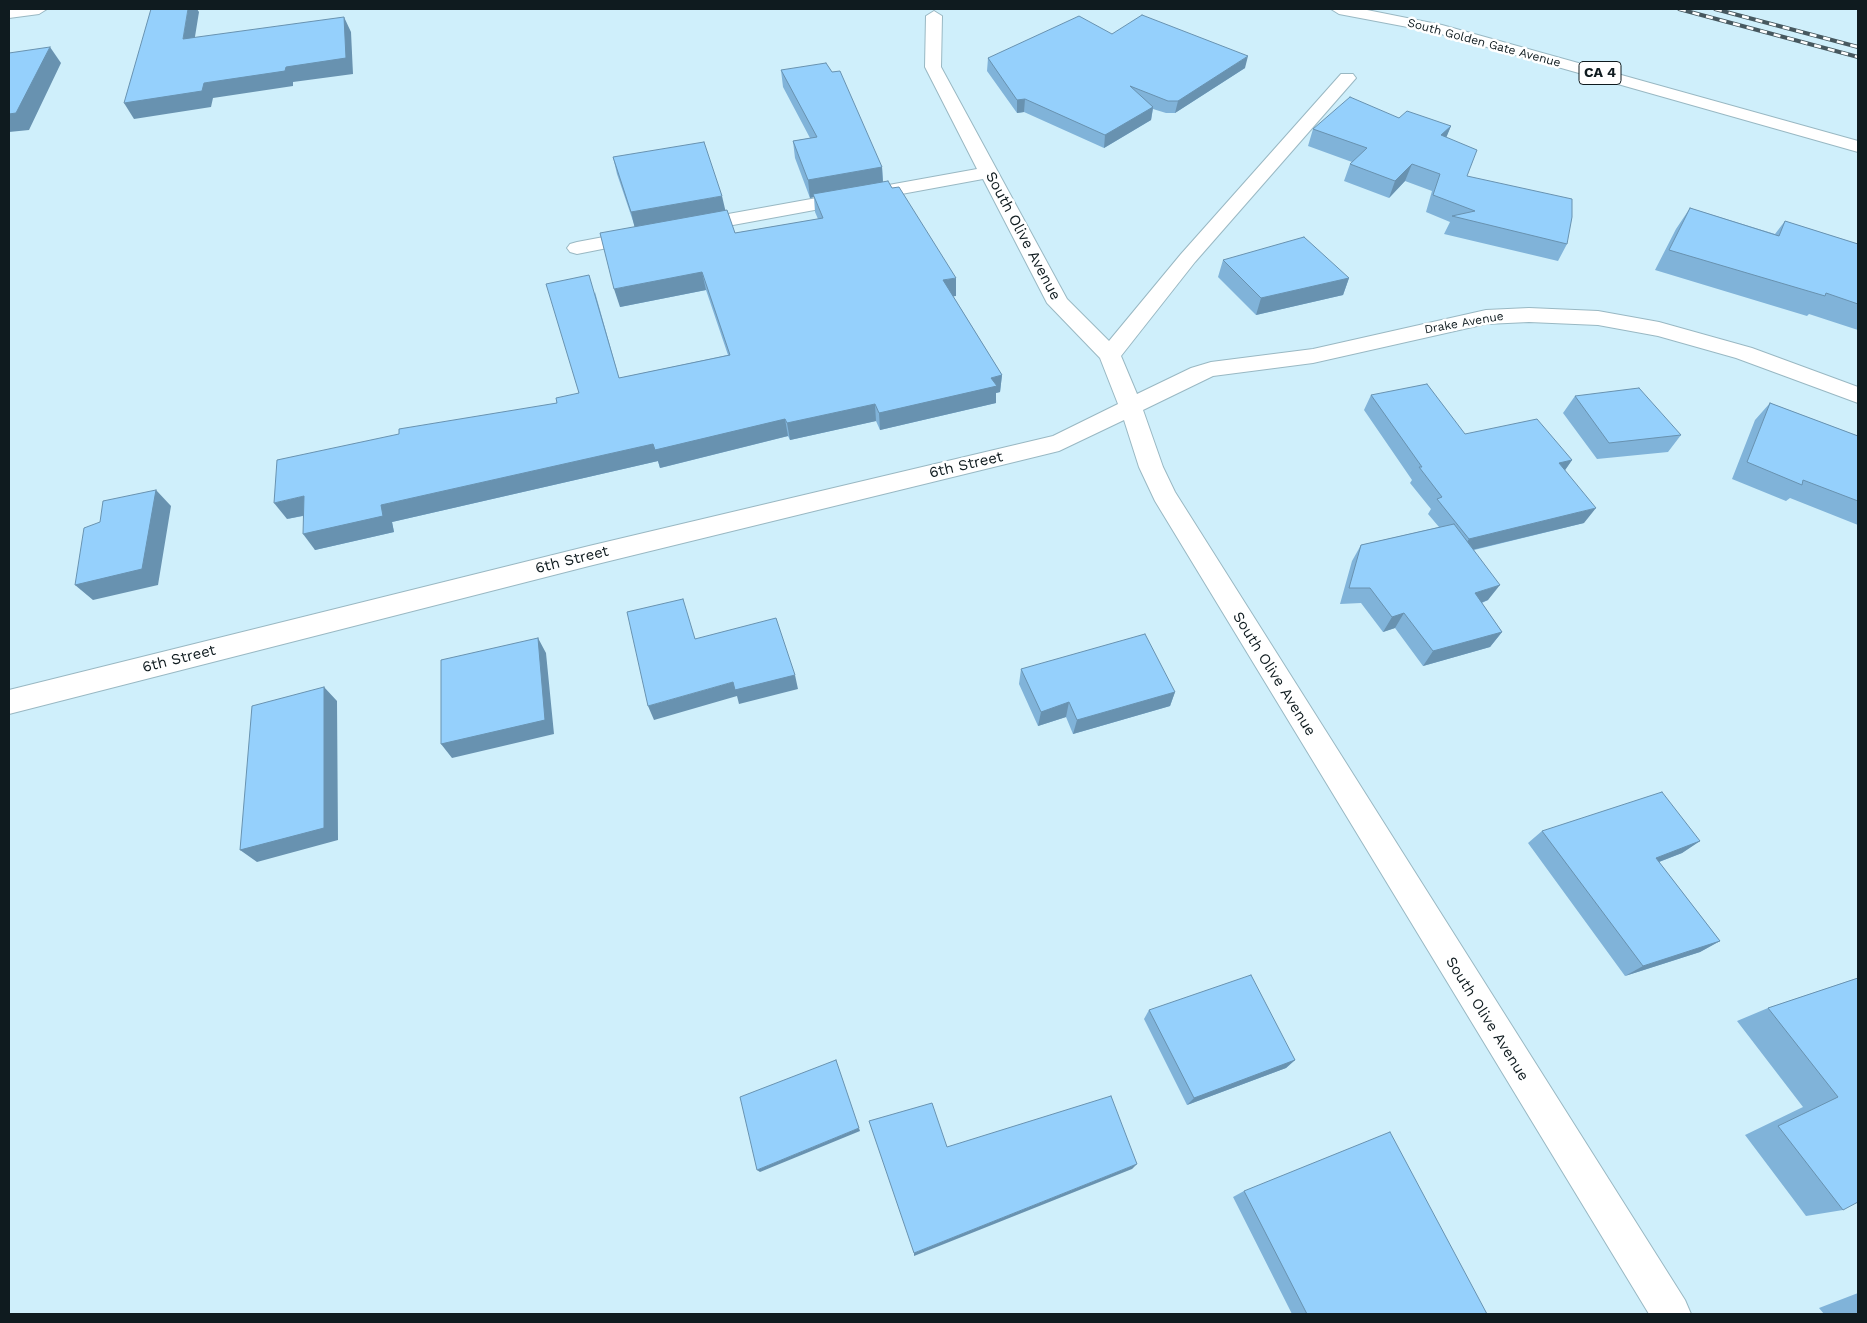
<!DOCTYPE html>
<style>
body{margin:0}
#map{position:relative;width:1867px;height:1323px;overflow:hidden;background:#cfeffb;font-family:"Work Sans",sans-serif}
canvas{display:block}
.frame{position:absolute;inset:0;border:10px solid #0f1b1f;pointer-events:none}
</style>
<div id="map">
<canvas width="1867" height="1323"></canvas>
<div class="frame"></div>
</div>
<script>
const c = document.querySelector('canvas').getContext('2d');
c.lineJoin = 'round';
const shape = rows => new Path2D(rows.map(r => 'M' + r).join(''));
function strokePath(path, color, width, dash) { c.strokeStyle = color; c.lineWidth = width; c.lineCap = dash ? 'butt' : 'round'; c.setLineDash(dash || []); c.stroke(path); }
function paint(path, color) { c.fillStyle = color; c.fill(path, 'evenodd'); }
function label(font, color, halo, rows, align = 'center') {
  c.font = font + ' "Work Sans",sans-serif'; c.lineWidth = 5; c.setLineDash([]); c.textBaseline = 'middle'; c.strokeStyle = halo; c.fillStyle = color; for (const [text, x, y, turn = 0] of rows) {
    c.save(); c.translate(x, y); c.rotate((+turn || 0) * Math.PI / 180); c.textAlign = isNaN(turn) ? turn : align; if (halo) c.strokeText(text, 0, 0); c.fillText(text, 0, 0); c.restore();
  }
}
const minor = shape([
 [934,11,942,16,941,67,1067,299,1109,341,1181,254,1341,74,1353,74,1356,78,1195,262,1121,356,1137,394,1191,368,1211,362,1313,349,1486,310,1529,308,1598,311,1659,322,1752,348,1858,387,1858,403,1736,358,1658,336,1598,325,1529,322,1486,324,1313,363,1213,376,1143,410,1163,467,1175,492,1685,1300,1691,1314,1649,1314,1155,501,1139,467,1124,420,1059,451,589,566,9,714,9,690,589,546,1053,436,1118,404,1100,358,1047,303,983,179,695,232,688,230,685,226,688,222,695,220,977,169,925,67,926,16,934,11],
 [641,230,648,232,651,236,648,240,577,254,570,252,567,248,570,244,577,242,641,230]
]);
const major = shape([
 [9,9,47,9,39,14,9,18,9,9],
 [1331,9,1362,9,1442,25,1858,141,1858,152,1434,32,1339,14,1331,9]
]);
strokePath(minor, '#99b8c3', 2);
strokePath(major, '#99b8c3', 2);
paint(minor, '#fff');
paint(major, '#fff');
const rail = shape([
 [1679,9,1858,57],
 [1715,9,1858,47]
]);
strokePath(rail, '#47585f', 4);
strokePath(rail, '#fff', 2.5, [7]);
paint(shape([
 [1112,34,1245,68,1175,113,1166,113,1153,109,1151,120,1104,148,1024,112,1017,113,987,71,988,58],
 [781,70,882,167,883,182,892,188,956,296,953,296,1002,375,1000,392,996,393,996,403,880,430,876,421,790,440,788,436,660,468,658,461,392,522,394,532,315,550,303,516,287,519,579,393,595,292,619,378,728,355,706,290,620,307,635,227,617,174,613,157,725,210,735,233,818,219,815,212,814,197,810,198,795,158,793,141,810,138,783,87],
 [1399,118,1451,126,1446,137,1467,176,1567,244,1558,261,1444,234,1450,222,1426,212,1432,191,1405,181,1389,198,1344,181,1350,164,1352,162,1308,146,1313,129],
 [1690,208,1775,234,1785,221,1858,244,1858,330,1809,314,1807,316,1655,270,1676,229],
 [1223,260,1349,278,1343,295,1256,315,1218,277],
 [1371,395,1465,434,1572,460,1565,470,1584,523,1474,550,1488,600,1482,603,1502,632,1490,647,1423,666,1395,628,1383,632,1361,603,1340,604,1352,561,1361,545,1439,527,1428,514,1431,509,1410,483,1412,480,1364,410],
 [1575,396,1681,435,1668,452,1597,459,1563,413],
 [1770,403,1858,436,1858,525,1790,498,1786,501,1732,479,1755,420],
 [1021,669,1175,692,1170,706,1073,734,1066,717,1038,726,1019,684],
 [1542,831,1700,841,1682,853,1659,862,1720,941,1700,952,1625,976,1528,843],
 [1858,978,1843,1210,1806,1216,1745,1135,1803,1107,1737,1021,1768,1008],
 [1149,1010,1295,1060,1286,1068,1187,1105,1144,1019],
 [1244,1191,1487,1314,1292,1314,1233,1197],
 [1858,1293,1858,1314,1824,1314,1819,1308]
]), '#80b3d9');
paint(shape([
 [188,9,197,9,199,12,192,55,183,39],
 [344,17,351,32,353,74,293,82,293,86,213,98,211,107,134,119,124,103,204,83,286,67],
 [50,47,61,63,29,130,9,132,9,114],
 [1248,56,1245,68,1175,113,1178,101],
 [1025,99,1024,112,1017,113,1017,100],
 [1153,107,1151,120,1104,148,1105,135],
 [1451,126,1444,143,1441,135],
 [1412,164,1405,181,1389,198,1395,181],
 [882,167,883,184,813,194,814,197,810,198,808,180],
 [722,196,726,213,635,229,631,212],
 [702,272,706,290,620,307,614,289],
 [956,278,956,296,943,298,943,280],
 [1349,278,1343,295,1256,315,1261,298],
 [1002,375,1000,392,996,393,996,403,880,430,879,413],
 [875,404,876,421,790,440,787,423],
 [785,419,788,436,660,468,658,461,392,522,394,532,315,550,303,534,381,505,653,444],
 [1572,460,1561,476,1559,463],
 [156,490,171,506,158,585,93,600,75,585],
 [304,496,316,513,287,519,274,503],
 [1596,508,1584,523,1459,553,1469,539],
 [1500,585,1488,600,1464,609,1475,593],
 [1404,613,1395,628,1383,632,1392,617],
 [1502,632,1490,647,1423,666,1433,651],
 [538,638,546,653,554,734,452,758,441,744],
 [795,675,798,689,739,704,737,696,654,720,648,706,733,682],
 [324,687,337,701,338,840,257,862,240,850],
 [1175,692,1170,706,1073,734,1077,720],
 [1069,702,1066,717,1038,726,1041,712],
 [1700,841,1682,853,1638,870,1656,858],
 [1720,941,1700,952,1625,976,1643,966],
 [1295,1060,1286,1068,1187,1105,1194,1098],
 [859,1128,860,1131,760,1172,757,1170],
 [1137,1164,1132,1169,914,1256,914,1253]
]), '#6892b0');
const building = shape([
 [151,9,188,9,183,39,344,17,346,58,286,67,285,71,204,83,202,91,124,103,151,9],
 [1142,15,1248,56,1178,101,1168,101,1130,86,1153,107,1105,135,1025,99,1017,100,988,58,1079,16,1112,34,1142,15],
 [50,47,16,113,9,114,9,53,50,47],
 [826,63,832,72,840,71,882,167,808,180,793,141,817,137,781,70,826,63],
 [1350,97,1399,118,1407,111,1451,126,1441,135,1477,150,1467,176,1572,199,1572,217,1567,244,1452,216,1475,211,1433,195,1440,174,1412,164,1395,181,1350,164,1367,148,1313,129,1350,97],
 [704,142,722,196,631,212,613,157,704,142],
 [888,181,892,188,899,187,956,278,943,280,1002,375,991,378,997,386,879,413,875,404,787,423,785,419,655,450,653,444,381,505,383,516,303,534,304,496,274,503,277,460,399,434,399,429,557,403,556,398,579,393,546,284,589,275,619,378,730,355,702,272,614,289,600,233,727,210,735,233,823,218,813,194,888,181],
 [1690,208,1779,236,1785,221,1858,244,1858,304,1826,293,1825,296,1669,250,1690,208],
 [1304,237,1349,278,1261,298,1223,260,1304,237],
 [1427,384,1465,434,1537,419,1572,460,1559,463,1596,508,1469,539,1437,499,1442,497,1419,467,1422,467,1371,395,1427,384],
 [1639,388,1681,435,1609,443,1575,396,1639,388],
 [1770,403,1858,436,1858,501,1803,480,1802,485,1747,462,1770,403],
 [156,490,142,569,75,585,84,528,100,522,103,501,156,490],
 [1454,524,1500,585,1475,593,1502,632,1433,651,1404,613,1392,617,1370,588,1349,588,1361,545,1454,524],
 [683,599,695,639,776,618,795,675,735,690,733,682,648,706,627,612,683,599],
 [1145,634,1175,692,1077,720,1069,702,1041,712,1021,669,1145,634],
 [538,638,545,720,441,744,441,660,538,638],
 [324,687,324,828,240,850,252,706,324,687],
 [1662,792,1700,841,1656,858,1720,941,1643,966,1542,831,1662,792],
 [1251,975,1295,1060,1194,1098,1149,1010,1251,975],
 [1858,978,1858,1202,1843,1210,1778,1126,1838,1097,1768,1008,1858,978],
 [836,1060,859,1128,757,1170,740,1097,836,1060],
 [1111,1096,1137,1164,914,1253,869,1121,932,1103,947,1147,1111,1096],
 [1390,1132,1487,1314,1307,1314,1244,1191,1390,1132]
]);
paint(building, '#95d0fc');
strokePath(building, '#6892b0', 1);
label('12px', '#0f1b1f', '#fff', [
 ["South Golden Gate Avenue",1484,43,15],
 ["Drake Avenue",1464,323,-10]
]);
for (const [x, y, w] of [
 [1600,73,42]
]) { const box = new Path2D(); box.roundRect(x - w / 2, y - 11.5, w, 23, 4); c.fillStyle = '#fff'; c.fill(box); strokePath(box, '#0f1b1f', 1); }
label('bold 14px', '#0f1b1f', null, [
 ["CA 4",1600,73]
]);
label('15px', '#0f1b1f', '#fff', [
 ["South Olive Avenue",1023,236,62],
 ["6th Street",966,465,-13],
 ["6th Street",572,560,-14],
 ["6th Street",179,659,-14],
 ["South Olive Avenue",1274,674,58],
 ["South Olive Avenue",1487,1019,58]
]);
</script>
